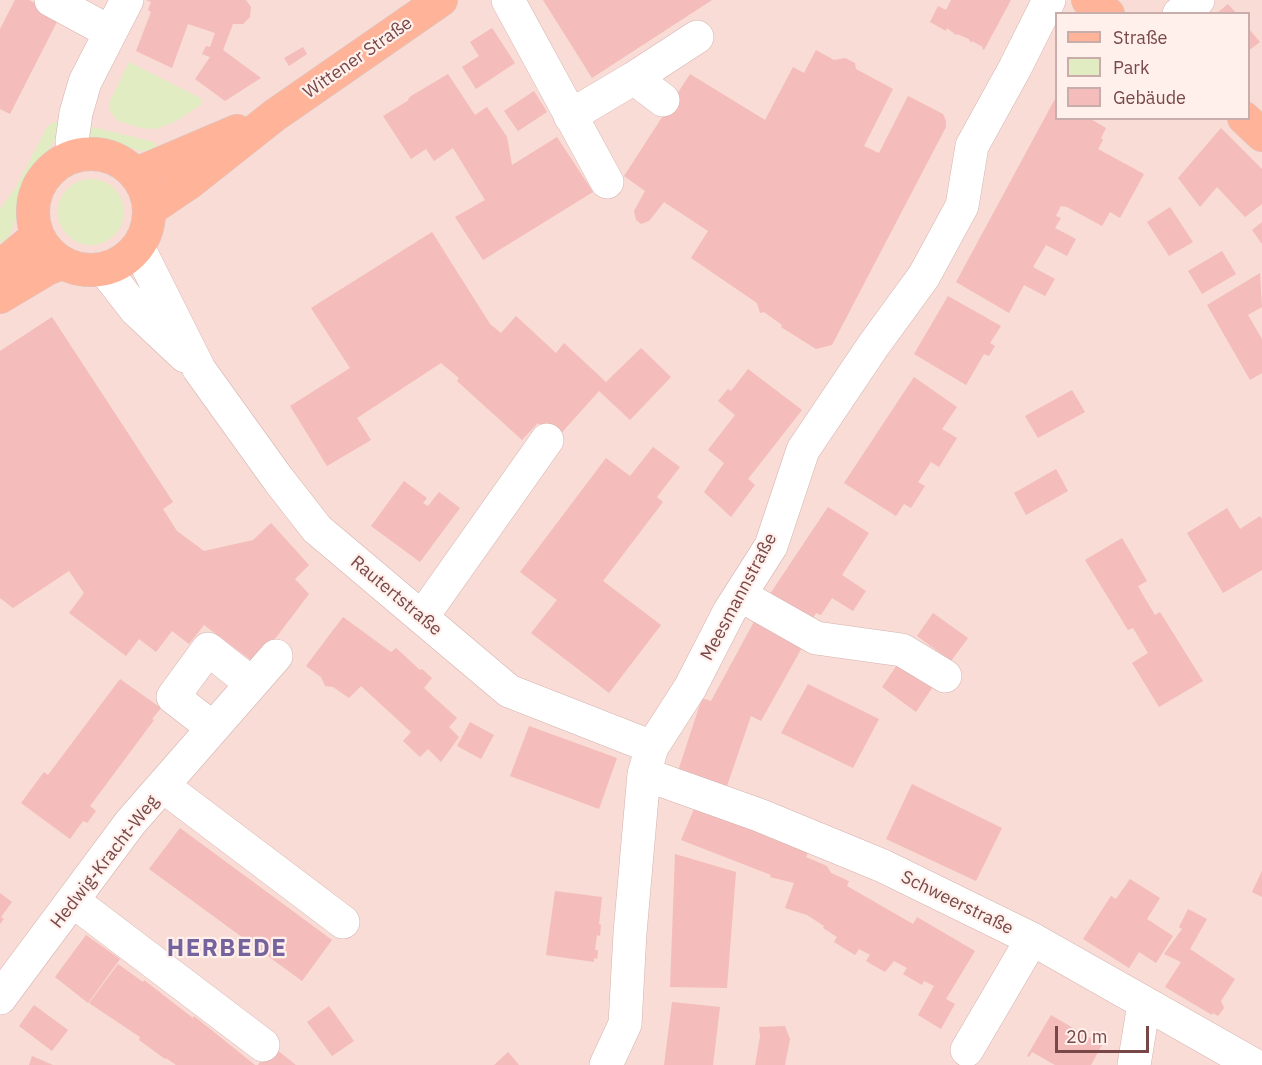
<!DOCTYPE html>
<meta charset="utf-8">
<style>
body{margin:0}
#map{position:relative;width:1262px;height:1065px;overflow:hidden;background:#fdeae4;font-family:"IBM Plex Sans",sans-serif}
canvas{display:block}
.legend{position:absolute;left:1055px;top:12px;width:195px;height:108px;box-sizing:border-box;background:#fff0ec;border:2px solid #c9adab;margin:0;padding:8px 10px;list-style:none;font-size:18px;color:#784849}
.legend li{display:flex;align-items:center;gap:12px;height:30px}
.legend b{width:30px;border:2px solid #c9adab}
.scale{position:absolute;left:1055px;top:1026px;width:94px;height:27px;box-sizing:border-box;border:3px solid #784849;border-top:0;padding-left:8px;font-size:18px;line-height:21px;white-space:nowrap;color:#784849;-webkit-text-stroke:4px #fff0ec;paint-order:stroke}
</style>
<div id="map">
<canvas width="1262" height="1065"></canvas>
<ul class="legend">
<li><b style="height:8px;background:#ffb49a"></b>Straße</li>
<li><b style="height:16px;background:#e2ecc2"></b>Park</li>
<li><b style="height:16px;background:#f4bcba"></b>Gebäude</li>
</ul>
<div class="scale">20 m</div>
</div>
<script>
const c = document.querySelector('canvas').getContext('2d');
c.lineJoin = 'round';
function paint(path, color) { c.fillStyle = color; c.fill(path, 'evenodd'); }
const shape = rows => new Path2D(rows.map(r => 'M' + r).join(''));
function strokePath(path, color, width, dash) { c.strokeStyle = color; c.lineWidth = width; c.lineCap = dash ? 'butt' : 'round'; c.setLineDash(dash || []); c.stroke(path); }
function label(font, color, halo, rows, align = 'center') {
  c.font = font + ' "IBM Plex Sans",sans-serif'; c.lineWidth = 4.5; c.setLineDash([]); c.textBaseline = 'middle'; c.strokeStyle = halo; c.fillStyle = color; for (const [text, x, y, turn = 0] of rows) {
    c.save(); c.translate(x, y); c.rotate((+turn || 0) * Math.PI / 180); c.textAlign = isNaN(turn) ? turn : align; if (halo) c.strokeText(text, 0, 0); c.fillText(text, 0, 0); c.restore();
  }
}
paint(shape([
 [0,0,1262,0,1262,1065,0,1065],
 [1056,14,1248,14,1248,118,1056,118]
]), '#f8dcd5');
paint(shape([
 [129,62,202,99,202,104,175,122,156,129,141,128,118,121,109,110,109,103],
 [62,121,57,137,47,152,35,163,26,178,20,194,13,229,3,244,0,241,0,209,16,187,47,127,52,123],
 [84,125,154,142,159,150,140,151,107,140,90,138,87,136],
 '58 212a33 33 0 1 1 66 0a33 33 0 1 1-66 0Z'
]), '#e2ecc2');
paint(shape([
 [15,0,29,0,60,16,10,114,0,109,0,29],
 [146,0,246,0,251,7,250,17,243,24,233,24,223,50,261,78,225,101,195,79,210,57,202,54,206,46,210,47,215,33,188,24,172,68,136,51,151,12,148,10,151,2],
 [543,0,712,0,592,78],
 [951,0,1011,0,984,50,982,48,983,47,972,41,971,43,969,39,957,34,956,35,947,28,946,31,930,22,938,6,946,10],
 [1228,4,1237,14,1216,14],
 [492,28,515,63,476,89,462,67,479,56,470,42],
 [1248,28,1260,42,1248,51],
 [303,47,307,54,289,66,284,58],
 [816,50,834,60,845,58,855,63,856,69,893,89,864,146,879,153,908,96,943,114,946,121,946,127,832,345,816,349,781,327,782,325,764,312,760,313,757,303,691,258,708,231,664,202,649,221,641,224,636,220,634,211,645,191,624,176,690,74,765,120,793,67,804,73],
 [448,74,475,115,487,107,507,137,512,165,557,137,593,192,483,260,455,217,485,200,453,148,434,161,426,149,411,159,383,116,409,100,408,99,411,96],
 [534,91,547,112,518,131,504,111],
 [1056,97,1056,118,1089,118,1106,128,1101,138,1103,140,1098,149,1144,174,1120,218,1110,212,1102,226,1067,207,1061,206,1056,216,1061,218,1055,228,1076,239,1067,256,1046,245,1033,267,1055,279,1045,296,1024,285,1009,313,956,282],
 [1221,128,1262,169,1262,204,1245,217,1217,187,1200,207,1178,178],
 [1170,207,1193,242,1169,256,1147,222],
 [1262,222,1262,244,1252,230],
 [432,232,490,324,501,333,516,316,556,353,564,343,606,382,641,348,671,377,630,420,599,391,557,438,538,423,522,440,457,381,459,378,441,363,357,418,371,440,327,466,290,406,350,368,311,308],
 [1222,251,1236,274,1202,294,1188,271],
 [1260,273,1262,307,1248,315,1262,339,1262,373,1250,380,1207,305],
 [948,296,1001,326,990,343,995,346,989,356,984,354,966,385,914,354],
 [52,317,173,502,163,509,177,531,204,551,253,540,271,523,309,565,295,579,309,594,256,664,204,625,189,644,172,631,156,652,139,639,126,656,69,613,84,593,69,571,13,608,0,598,0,351],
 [748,369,802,410,748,479,755,485,731,517,704,492,724,463,708,450,735,415,718,401,728,389,731,391],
 [914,377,957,407,942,429,957,438,939,467,931,462,918,482,925,486,911,508,904,504,896,516,844,483],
 [1072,390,1085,412,1038,438,1025,416],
 [653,447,680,467,657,497,663,502,603,581,661,625,609,693,531,633,557,600,520,572,606,458,630,476],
 [1056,469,1068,491,1026,515,1014,493],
 [404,481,427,498,423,503,428,506,439,492,460,508,420,562,371,526],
 [828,507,869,533,842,575,866,591,853,611,832,598,821,615,816,613,808,626,766,600],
 [1227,508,1240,529,1260,516,1262,519,1262,570,1223,593,1187,533],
 [1122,538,1147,581,1138,586,1143,595,1155,615,1160,612,1203,681,1159,707,1132,663,1148,653,1133,628,1128,630,1085,560],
 [933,613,968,638,951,661,917,636],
 [343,617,391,652,396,648,420,670,422,669,432,678,424,688,457,718,449,727,459,737,441,762,428,749,420,757,403,741,411,732,361,686,349,698,333,687,325,686,321,677,306,666],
 [756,618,804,644,761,721,751,716,727,786,678,771,702,698,711,701],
 [897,665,932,688,916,712,882,687],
 [120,679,161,708,152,719,154,720,90,806,96,811,87,823,83,821,70,839,21,803,44,772,48,775],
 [808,684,879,719,853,768,781,733],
 [470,722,494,735,481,759,457,746],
 [529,726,617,758,599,809,510,776],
 [912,784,1002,828,976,881,886,839],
 [696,804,810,848,806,857,827,866,831,873,849,881,847,886,913,924,917,917,975,951,946,999,955,1004,941,1029,918,1015,934,986,924,981,922,985,903,974,907,968,894,961,885,972,866,961,870,955,859,949,855,955,834,942,837,937,823,928,824,926,807,915,785,908,794,883,770,877,771,875,681,840],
 [180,828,332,940,302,981,149,869],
 [675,854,736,872,727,988,670,987],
 [1262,871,1262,897,1252,892],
 [1130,879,1160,898,1147,919,1173,936,1156,963,1139,952,1129,968,1083,939,1111,896,1116,899],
 [555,891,602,897,599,924,601,925,600,936,597,935,595,950,598,950,597,959,594,958,594,962,546,955],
 [0,893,12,902,1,917,4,919,0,924],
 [1188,909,1207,919,1190,949,1235,979,1221,1001,1224,1008,1218,1016,1213,1013,1212,1015,1165,987,1181,962,1164,954,1182,929,1179,927],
 [86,935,120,959,88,1003,55,977],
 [118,964,143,982,144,980,193,1018,194,1016,255,1065,176,1065,166,1058,165,1059,139,1040,140,1037,89,1003],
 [672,1002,720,1007,713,1065,664,1065],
 [34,1005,68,1030,52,1051,19,1026],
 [329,1006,354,1041,332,1056,307,1022],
 [1051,1015,1102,1045,1091,1065,1055,1065,1032,1052,1029,1057,1027,1056],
 [785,1026,790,1039,785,1065,755,1065,760,1037,759,1027],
 [272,1046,296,1065,258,1065],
 [508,1052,519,1065,494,1065],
 [32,1056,53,1065,29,1065]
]), '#f4bcba');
const minor = shape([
 [51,0,110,32],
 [508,0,607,182],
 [1179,14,1198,0],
 [634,78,697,37],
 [570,116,634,78,663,100],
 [73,156,72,141,76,113,85,82,127,0],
 [138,247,199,369,278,479,317,529,509,691,652,747],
 [104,269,136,310,185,356],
 [740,595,816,638,902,650,945,676],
 [422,617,547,440],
 [213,728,173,697,208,649,251,683],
 [644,774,759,815,883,866,1032,939,1254,1065],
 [163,786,343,922],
 [73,901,263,1045],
 [0,998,130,823,276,656],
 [967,1050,1032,939],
 [606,1065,625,1024,630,933,644,774,652,747,690,688,729,612,771,546,803,450,873,346,924,276,962,206,972,146,1015,68,1049,0],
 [1134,1065,1144,1004]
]);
const major = shape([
 [1088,0,1108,14],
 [1244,118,1262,135],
 '33 212a58 58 0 1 1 116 0a58 58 0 1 1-116 0Z',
 [136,174,237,131],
 [149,210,189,183,275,115,441,0],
 [0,267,37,236],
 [0,297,47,269,62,263]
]);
strokePath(minor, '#d5b2af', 34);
strokePath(major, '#d6c8c8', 34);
strokePath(minor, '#fff', 33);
strokePath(major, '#ffb49a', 33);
label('18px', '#784849', '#fff0ec', [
 ["Wittener Straße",358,58,-35],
 ["Rautertstraße",396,596,40],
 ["Meesmannstraße",739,597,-62],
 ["Hedwig-Kracht-Weg",105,862,-52],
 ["Schweerstraße",957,903,26]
]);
c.letterSpacing = '1.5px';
label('bold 24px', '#74639c', '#fff0ec', [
 ["HERBEDE",227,949]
]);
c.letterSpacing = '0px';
</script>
